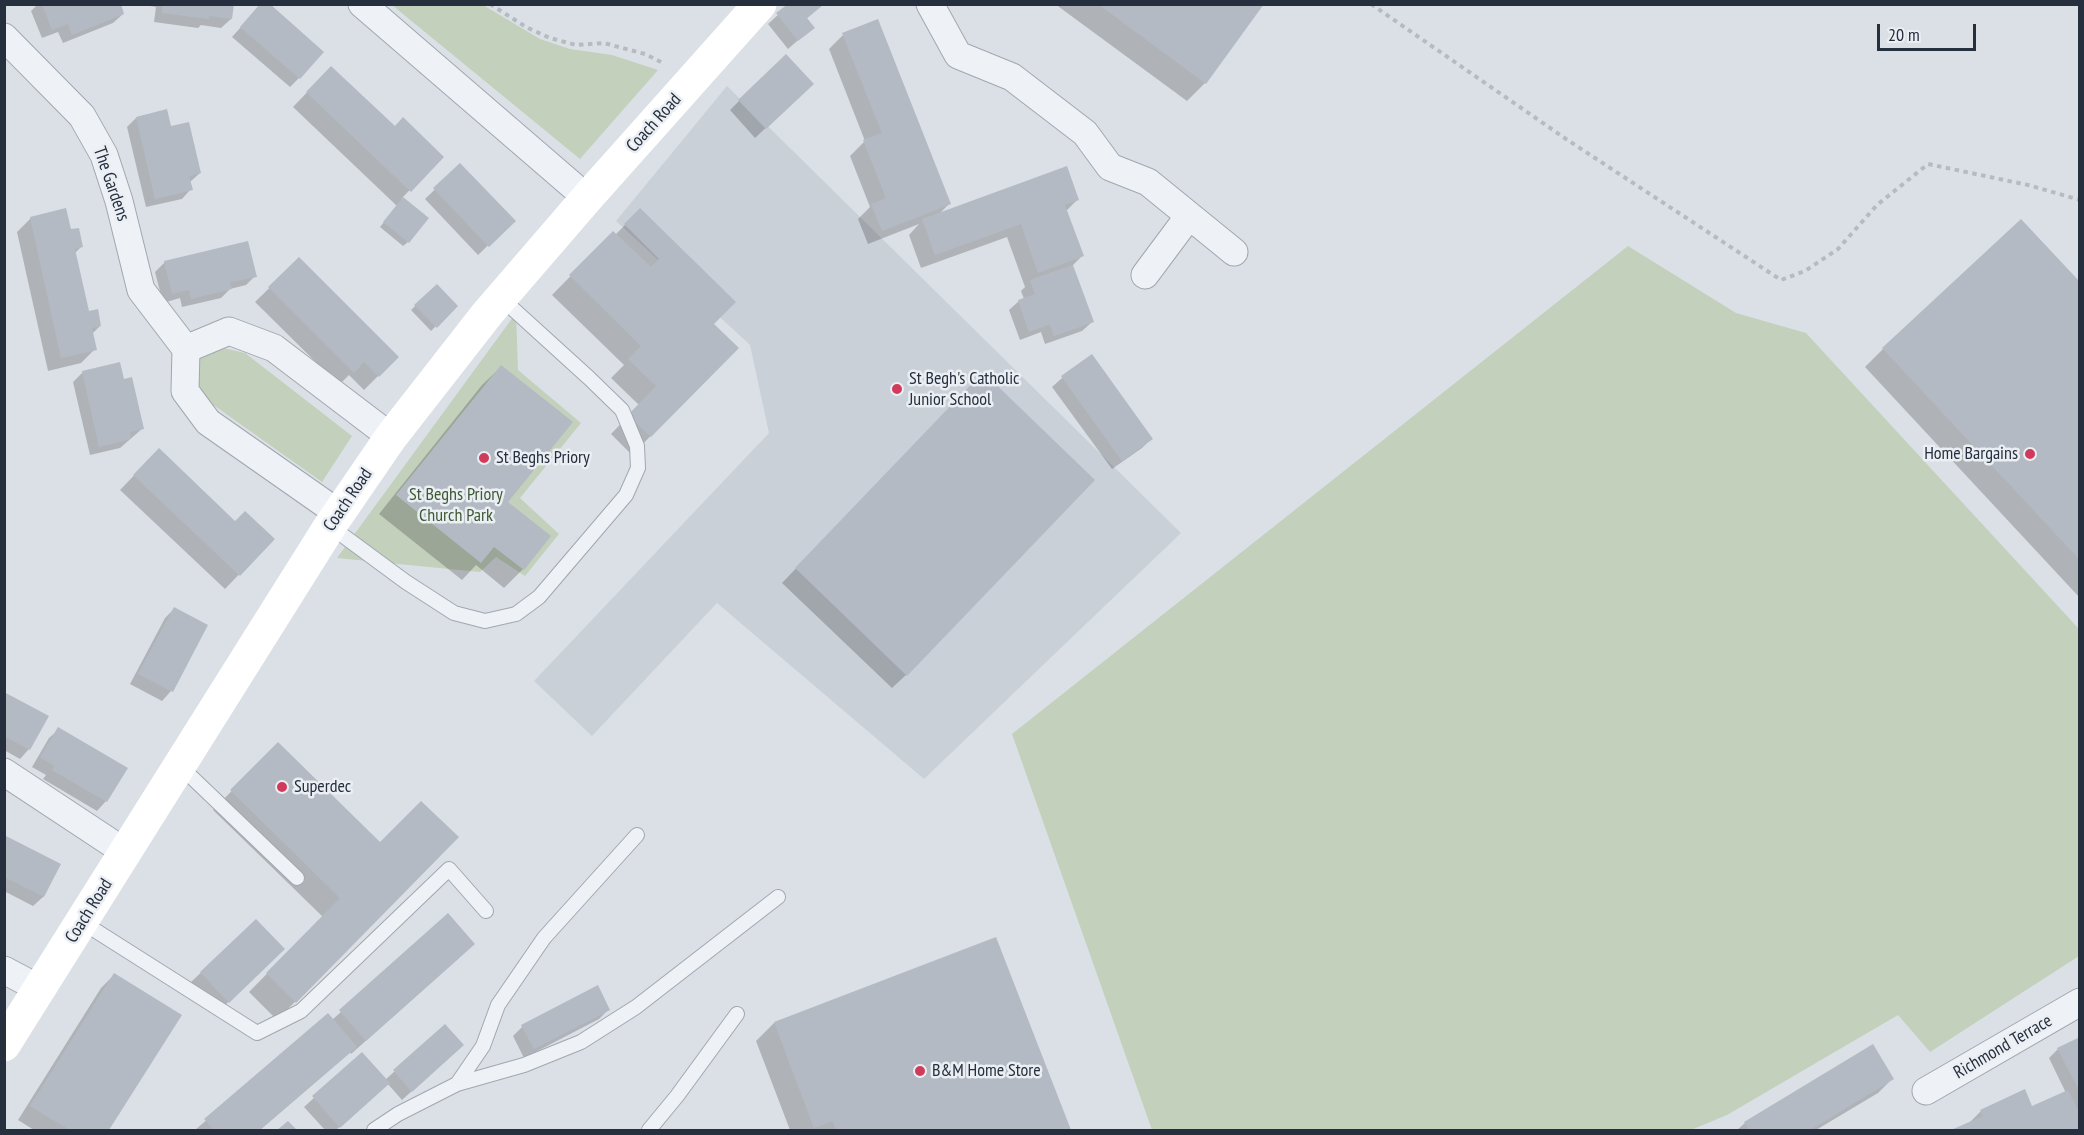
<!DOCTYPE html>
<style>
body{margin:0}
#map{position:relative;width:2084px;height:1135px;overflow:hidden;background:#dbe0e6;font-family:"PT Sans Narrow",sans-serif}
canvas{display:block}
.frame{position:absolute;inset:0;border:6px solid #252f3d;pointer-events:none}
.scale{position:absolute;left:1877px;top:24px;width:99px;height:27px;box-sizing:border-box;border:3px solid #252f3d;border-top:0;padding-left:8px;font-size:18px;line-height:21px;white-space:nowrap;color:#252f3d;-webkit-text-stroke:4px #ebeff4;paint-order:stroke}
</style>
<div id="map">
<canvas width="2084" height="1135"></canvas>
<div class="frame"></div>
<div class="scale">20 m</div>
</div>
<script>
const c = document.querySelector('canvas').getContext('2d');
c.lineJoin = 'round';
function paint(path, color) { c.fillStyle = color; c.fill(path, 'evenodd'); }
const shape = rows => new Path2D(rows.map(r => 'M' + r).join(''));
function strokePath(path, color, width, dash) { c.strokeStyle = color; c.lineWidth = width; c.lineCap = dash ? 'butt' : 'round'; c.setLineDash(dash || []); c.stroke(path); }
function label(font, color, halo, rows, align = 'center') {
  c.font = font + ' "PT Sans Narrow",sans-serif'; c.lineWidth = 5; c.setLineDash([]); c.textBaseline = 'middle'; c.strokeStyle = halo; c.fillStyle = color; for (const [text, x, y, turn = 0] of rows) {
    c.save(); c.translate(x, y); c.rotate((+turn || 0) * Math.PI / 180); c.textAlign = isNaN(turn) ? turn : align; if (halo) c.strokeText(text, 0, 0); c.fillText(text, 0, 0); c.restore();
  }
}
paint(shape([
 [727,86,1181,533,924,779,717,603,592,736,534,681,769,433,750,345,616,221]
]), '#c9d0d8');
paint(shape([
 [392,5,483,5,540,39,570,49,612,55,658,70,580,159],
 [1628,246,1736,313,1806,333,2079,629,2079,956,1930,1052,1898,1015,1727,1115,1691,1130,1152,1130,1012,734],
 [516,313,518,370,581,423,520,498,559,534,525,576,496,557,480,572,337,558],
 [219,347,245,353,352,436,322,482,205,399,194,374,198,355]
]), '#c3d0bc');
paint(shape([
 [38,4,121,4,119,5,123,14,113,23,63,43,58,32,42,38,31,11],
 [139,4,233,4,231,19,221,28,201,25,198,28,154,22,156,7],
 [790,4,824,4,806,19,812,28,788,49,768,24],
 [1055,4,1262,4,1205,83,1187,101],
 [255,11,299,78,290,87,232,37],
 [843,35,949,204,938,215,1077,200,1066,211,1082,256,1072,266,1092,322,1082,331,1045,344,1041,332,1020,340,1009,310,1019,301,1024,299,1021,291,1025,287,1007,237,921,268,909,235,919,224,868,244,858,219,870,207,850,156,865,141,829,49],
 [317,82,442,157,402,198,408,242,403,246,380,227,397,206,293,107],
 [803,93,755,138,730,110,739,101],
 [136,118,170,128,200,173,190,182,191,189,182,199,146,207,127,127],
 [460,165,504,230,478,255,425,199],
 [640,210,712,324,737,348,632,455,611,434,639,405,611,378,624,365,552,295,613,233,615,235],
 [31,218,70,231,82,246,75,253,88,313,100,326,92,334,95,349,81,363,48,371,17,232],
 [299,259,397,357,364,390,349,375,339,385,255,302],
 [165,262,255,276,246,285,230,289,221,298,182,307,180,298,163,303,155,272],
 [2080,284,2080,598,1865,367,1883,349],
 [436,286,456,306,431,331,411,310],
 [1091,356,1151,439,1142,448,1112,469,1052,387,1062,378],
 [501,367,506,503,549,537,523,569,504,588,476,565,462,580,379,514,482,385],
 [82,373,123,381,143,428,120,448,90,455,73,382],
 [969,388,906,675,892,688,782,583],
 [145,464,235,522,273,539,225,589,120,490],
 [174,609,206,625,171,691,162,701,130,684,165,618],
 [4,693,29,749,20,759,4,750],
 [59,729,106,801,97,811,43,779,46,775,32,767,49,738],
 [278,744,380,844,457,837,277,1020,249,992,323,917,213,810],
 [4,837,59,865,43,897,33,906,4,891],
 [448,915,459,958,351,1054,350,1052,260,1130,195,1130,328,1016,332,1020],
 [256,921,283,949,219,1011,191,982],
 [995,939,1070,1130,790,1130,756,1041,774,1023],
 [115,974,180,1015,107,1130,34,1130,18,1120,101,988],
 [609,1009,599,1019,524,1058,513,1036,522,1027],
 [445,1026,453,1054,402,1100,387,1083,336,1130,325,1130,304,1107,362,1054,385,1080],
 [2080,1038,2080,1130,1955,1130,1968,1124,1981,1111,2031,1108,2066,1093,2049,1058,2058,1049],
 [1892,1079,1878,1093,1816,1130,1737,1130,1745,1123]
]), '#0003');
paint(shape([
 [42,4,121,4,124,14,72,35,68,24,52,30],
 [163,4,234,4,232,19,209,16,209,19,162,13],
 [260,4,270,4,324,52,300,79,240,27],
 [788,4,824,4,807,18,815,28,798,41,776,13],
 [1098,4,1264,4,1206,84],
 [878,19,951,204,882,231,871,204,886,198,863,140,882,133,842,33],
 [786,54,814,84,766,129,738,100],
 [331,66,395,126,403,117,444,157,411,192,306,92],
 [167,109,171,126,189,122,201,173,189,176,193,190,155,199,136,117],
 [460,163,516,221,489,247,433,188],
 [1067,166,1079,200,1065,205,1084,256,1038,273,1021,224,935,255,922,219],
 [403,197,429,218,409,243,383,222],
 [66,208,71,229,79,228,83,247,75,249,89,311,98,309,101,326,92,328,97,350,61,358,30,217],
 [640,208,736,302,714,324,739,348,651,437,628,415,656,386,628,359,641,346,569,275,613,231,651,267,659,259,624,224],
 [2021,219,2080,282,2080,560,1882,348],
 [248,241,257,277,230,282,232,289,191,299,189,290,172,294,164,261],
 [299,257,399,357,379,377,364,362,354,373,268,287],
 [1073,265,1094,322,1054,336,1050,324,1029,332,1018,300,1035,294,1030,280],
 [437,284,458,306,437,328,414,305],
 [1092,354,1153,439,1122,461,1061,376],
 [120,362,124,379,132,377,144,429,130,432,131,439,99,447,82,371],
 [501,365,573,422,508,502,551,536,524,570,494,547,481,563,396,495],
 [983,372,1095,480,907,676,795,568],
 [159,448,235,521,245,511,275,539,240,576,133,475],
 [174,607,208,625,173,692,138,674],
 [4,692,49,716,30,750,4,736],
 [58,727,128,768,107,802,52,770,54,766,40,757],
 [278,742,380,842,421,801,459,837,296,1003,266,973,340,898,230,790],
 [4,835,61,864,44,897,4,877],
 [448,913,475,944,366,1041,339,1010],
 [256,919,285,949,229,1003,200,972],
 [996,937,1071,1130,836,1130,833,1121,814,1128,774,1022],
 [114,973,182,1015,109,1130,70,1130,30,1106],
 [598,985,610,1010,534,1049,521,1025],
 [328,1013,357,1047,260,1130,214,1130,204,1119],
 [445,1024,464,1045,412,1092,393,1070],
 [2080,1037,2080,1092,2057,1048],
 [1873,1044,1894,1079,1810,1130,1749,1130,1744,1122],
 [362,1052,390,1083,340,1128,312,1096],
 [2025,1089,2032,1106,2068,1090,2080,1115,2080,1130,2047,1130,2046,1129,2042,1130,1951,1130,1983,1116,1980,1110],
 [288,1121,297,1130,277,1130]
]), '#b3bac3');
const lane = shape([
 [330,526,406,582,454,613,485,621,516,614,539,597,626,495,638,468,637,446,622,410,589,378,501,298],
 [180,766,297,878],
 [82,922,257,1033,301,1011,449,869,486,911],
 [457,1084,483,1046,498,1005,544,938,637,835],
 [374,1130,398,1114,457,1084,524,1065,581,1042,636,1007,778,897],
 [649,1130,677,1096,737,1014]
]);
const street = shape([
 [362,4,587,198],
 [930,4,958,55,1012,77,1085,133,1110,167,1148,182,1234,252],
 [4,37,82,116,104,155,119,201,141,290,186,349,185,391,208,422,338,513],
 [1145,275,1189,216],
 [186,349,229,331,274,348,391,437],
 [4,772,125,852],
 [4,970,40,989],
 [1926,1091,2080,1002]
]);
strokePath(lane, '#a1a7b0', 16);
strokePath(street, '#a1a7b0', 29);
strokePath(shape([
 [490,4,526,27,550,38,576,45,604,43,645,54,663,63],
 [1371,4,1566,139,1781,280,1805,271,1838,249,1877,205,1928,164,2028,185,2080,200]
]), '#b6bbc1', 4, [4.5, 4.5]);
strokePath(lane, '#eef1f5', 14);
strokePath(street, '#eef1f5', 27);
strokePath(shape([
 [4,1045,330,526,391,437,487,314,587,198,760,4]
]), '#fff', 33);
for (const [x, y, r, color] of [
 [897,389,6,"#d03b5c"],
 [2030,454,6,"#d03b5c"],
 [484,458,6,"#d03b5c"],
 [282,787,6,"#d03b5c"],
 [920,1071,6,"#d03b5c"]
]) { const dot = new Path2D(); dot.arc(x, y, r, 0, 2 * Math.PI); c.fillStyle = color; c.fill(dot); strokePath(dot, '#ebeff4', 2); }
label('18px', '#252f3d', '#ebeff4', [
 ["Coach Road",654,123,-48],
 ["The Gardens",111,184,71],
 ["Coach Road",348,500,-56],
 ["Coach Road",89,911,-58],
 ["Richmond Terrace",2003,1047,-30]
]);
label('18px', '#252f3d', '#ebeff4', [
 ["St Begh's Catholic",909,379],
 ["Junior School",909,400],
 ["Home Bargains",2018,454,"right"],
 ["St Beghs Priory",496,458],
 ["Superdec",294,787],
 ["B&M Home Store",932,1071]
], 'left');
label('18px', '#3c5932', '#ebeff4', [
 ["St Beghs Priory",456,495],
 ["Church Park",456,516]
]);
</script>
